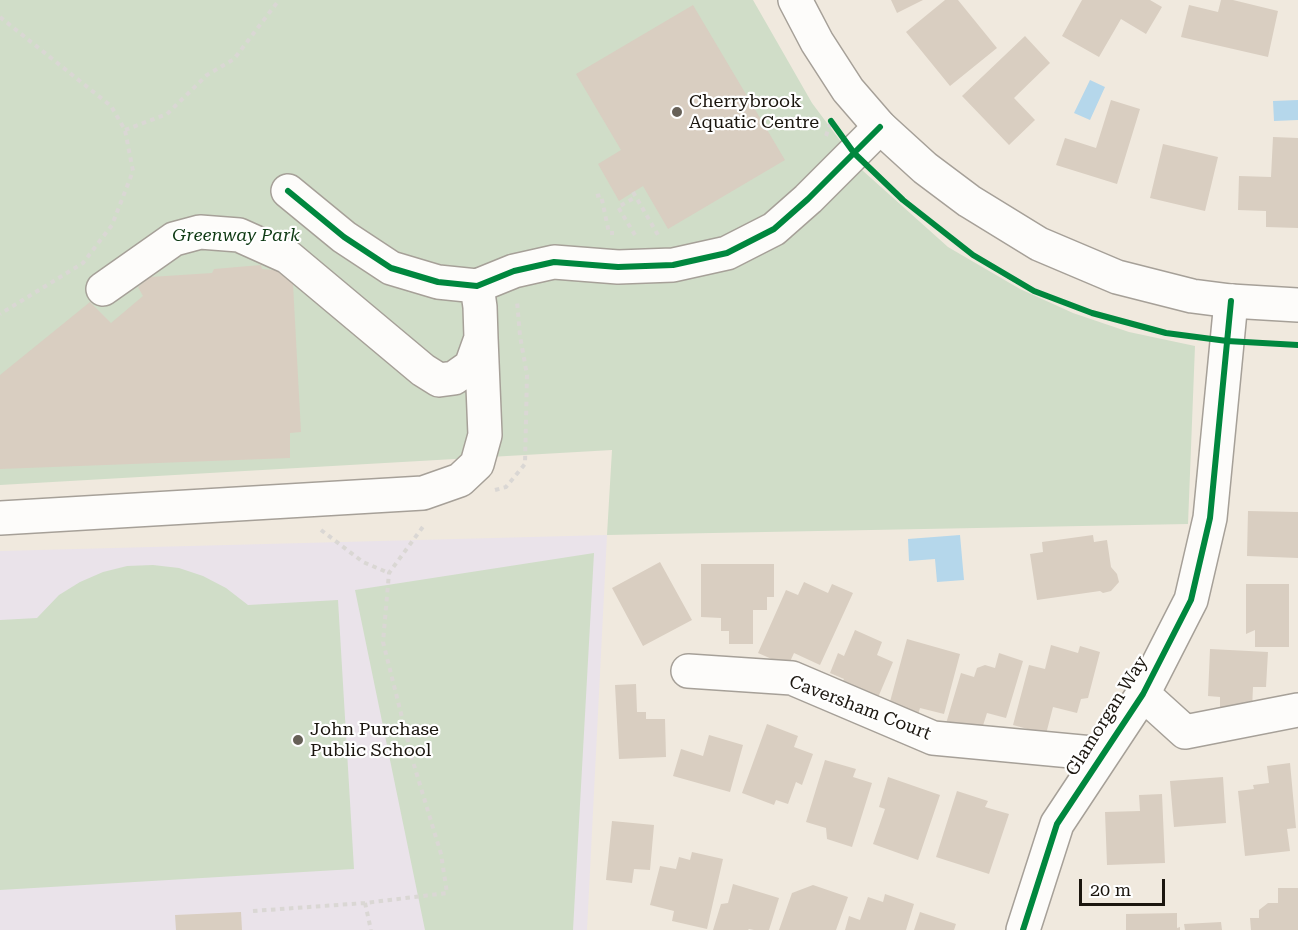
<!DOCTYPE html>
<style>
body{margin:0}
#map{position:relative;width:1298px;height:930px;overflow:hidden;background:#f0e9de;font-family:"Roboto Serif",serif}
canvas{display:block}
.scale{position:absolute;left:1079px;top:879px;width:86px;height:27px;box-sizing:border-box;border:3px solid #1b160f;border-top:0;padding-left:8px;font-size:18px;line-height:21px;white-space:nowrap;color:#1b160f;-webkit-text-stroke:4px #fff;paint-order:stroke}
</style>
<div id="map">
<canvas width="1298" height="930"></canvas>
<div class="scale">20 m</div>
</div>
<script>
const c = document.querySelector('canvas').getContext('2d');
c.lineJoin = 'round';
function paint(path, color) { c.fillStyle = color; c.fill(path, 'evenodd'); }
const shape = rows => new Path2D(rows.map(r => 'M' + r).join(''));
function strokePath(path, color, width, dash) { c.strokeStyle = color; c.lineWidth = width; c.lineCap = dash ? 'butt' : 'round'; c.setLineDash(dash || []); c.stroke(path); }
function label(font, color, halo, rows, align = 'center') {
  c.font = font + ' "Roboto Serif",serif'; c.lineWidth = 4.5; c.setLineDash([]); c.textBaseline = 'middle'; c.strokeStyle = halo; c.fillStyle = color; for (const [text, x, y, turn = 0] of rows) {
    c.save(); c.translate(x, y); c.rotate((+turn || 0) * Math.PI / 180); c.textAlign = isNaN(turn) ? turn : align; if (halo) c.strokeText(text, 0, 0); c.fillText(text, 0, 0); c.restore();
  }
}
paint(shape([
 [607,535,587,930,0,930,0,551]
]), '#eae3ea');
paint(shape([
 [0,0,753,0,812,103,862,170,948,247,1020,289,1073,313,1129,332,1195,346,1188,524,607,535,612,450,0,485],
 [594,553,573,930,425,930,355,590],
 [153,565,179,568,203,576,226,588,248,605,338,600,354,869,0,890,0,620,37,618,59,595,80,582,103,572,127,566]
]), '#d0ddc8');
paint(shape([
 [1090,80,1105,87,1090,120,1074,113],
 [1298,100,1298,120,1274,121,1273,101],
 [960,535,964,580,937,582,935,559,909,561,908,539]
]), '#b5d7eb');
paint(shape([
 [891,0,923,0,897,13],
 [945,0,958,0,997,48,950,86,906,32],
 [1082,0,1150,0,1162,7,1146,34,1121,19,1099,57,1062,36],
 [1221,0,1233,0,1278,11,1268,57,1181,37,1189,5,1218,12],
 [693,5,785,160,668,229,643,186,619,201,598,164,621,150,576,74],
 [1025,36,1050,63,1014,98,1035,120,1009,145,962,96],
 [1111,100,1140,109,1117,184,1056,165,1065,138,1096,148],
 [1273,137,1298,138,1298,228,1266,227,1266,211,1238,210,1239,176,1271,177],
 [1163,144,1218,157,1205,211,1150,198],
 [261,265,262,269,283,271,293,284,301,432,290,433,290,458,0,469,0,375,90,302,111,323,143,296,138,287,150,277,212,273,214,269],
 [1248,511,1298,512,1298,558,1247,556],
 [1093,535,1094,542,1107,540,1111,567,1117,574,1119,582,1111,591,1103,593,1100,591,1037,600,1030,554,1043,552,1042,542],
 [660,562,692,620,643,646,612,588],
 [701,564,774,564,774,597,767,597,767,610,753,610,753,644,729,644,729,631,721,631,721,618,701,617],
 [804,582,828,593,832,584,853,593,820,665,794,653,788,666,758,653,786,590,798,595],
 [1246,584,1289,584,1289,647,1255,647,1255,630,1246,634],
 [855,630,882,642,877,655,893,662,874,707,838,692,844,679,830,673,838,653,844,656],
 [907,639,960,654,944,714,920,708,917,718,888,709],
 [1051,645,1078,653,1080,646,1100,652,1088,698,1081,699,1077,713,1053,707,1046,734,1013,725,1029,665,1045,669],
 [1210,649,1268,652,1266,687,1253,687,1252,709,1220,708,1220,697,1208,696],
 [999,653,1023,661,1006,718,987,713,979,738,945,727,961,673,974,677,977,668,985,665,995,668],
 [636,684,637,712,646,712,646,719,665,719,666,757,619,759,615,685],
 [767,724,798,736,794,747,813,754,802,785,796,782,788,804,776,800,774,805,742,793],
 [709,735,743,745,730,792,673,776,681,749,703,756],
 [825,760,856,769,853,777,872,783,852,847,827,839,826,828,806,822],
 [1290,763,1296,828,1287,829,1290,851,1245,856,1238,791,1254,789,1253,785,1269,783,1267,766],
 [888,777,940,795,918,860,873,844,885,809,879,807],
 [1223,777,1226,823,1174,827,1170,781],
 [957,791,988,801,985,807,1009,814,989,874,936,857],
 [1162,794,1165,863,1107,865,1105,812,1140,811,1139,795],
 [612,821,654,825,650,870,634,869,632,883,606,880],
 [692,852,723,859,707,929,672,921,674,911,650,905,660,866,676,869,679,857,690,860],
 [733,884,779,898,769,930,754,930,749,929,748,930,713,930,721,904,728,903],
 [813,885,848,897,836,930,779,930,792,893],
 [1278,888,1298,888,1298,930,1251,930,1250,918,1259,918,1259,910,1268,903,1278,903],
 [885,894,914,904,906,930,845,930,849,916,860,920,868,897,883,902],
 [241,912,242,930,176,930,175,915],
 [920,912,956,924,954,930,914,930],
 [1177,913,1177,928,1180,927,1180,930,1126,930,1126,914],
 [1221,922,1222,930,1185,930,1184,924]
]), '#d9cec1');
const minor = shape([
 [288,191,344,237,391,268,438,282,477,286,514,271,554,262,618,267,673,265,727,253,774,229,808,199,880,127],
 [103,289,174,239,200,232,239,235,288,257,423,370,439,380,454,378,471,366,481,338,480,307,477,286],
 [0,518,423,493,460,480,477,464,485,435,481,338],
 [688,671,792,678,933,738,1103,754],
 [1143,694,1185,732,1298,710],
 [1023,930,1057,824,1143,694,1191,600,1210,518,1231,301]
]);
const major = shape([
 [795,0,817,42,848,90,880,127,925,168,969,201,1039,244,1117,277,1192,296,1231,301,1298,305]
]);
strokePath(minor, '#a6a098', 36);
strokePath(major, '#a6a098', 36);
strokePath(shape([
 [0,17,111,106,125,130,133,171,112,225,83,263,0,314],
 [125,130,167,114,207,75,234,59,279,0],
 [826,136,831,121],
 [633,192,658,235],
 [596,196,601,195,609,233,614,233],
 [635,235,618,207,636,197],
 [495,490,506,487,525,464,527,375,520,336,517,301],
 [321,530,363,562,389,573],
 [365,903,371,930],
 [253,911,365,903,447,893,441,854,414,765,383,642,389,573,425,524]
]), '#dad7d4', 4, [4.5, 4.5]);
strokePath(minor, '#fdfcfa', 33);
strokePath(major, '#fdfcfa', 33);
strokePath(shape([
 [831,121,854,153,903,200,973,255,1034,291,1092,313,1166,333,1227,341,1298,345],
 [288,191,344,237,391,268,438,282,477,286,514,271,554,262,618,267,673,265,727,253,774,229,808,199,880,127],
 [1023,930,1057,824,1143,694,1191,600,1210,518,1231,301]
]), '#00873e', 6);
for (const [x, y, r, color] of [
 [677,112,6,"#666057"],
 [298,740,6,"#666057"]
]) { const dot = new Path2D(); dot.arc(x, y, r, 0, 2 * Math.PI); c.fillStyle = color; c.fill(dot); strokePath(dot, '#fff', 2); }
label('18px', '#1b160f', '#fff', [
 ["Cherrybrook",689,102],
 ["Aquatic Centre",689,123],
 ["John Purchase",310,730],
 ["Public School",310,751]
], 'left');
label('italic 18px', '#0e3a14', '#fff', [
 ["Greenway Park",236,236]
]);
label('18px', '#1b160f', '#fff', [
 ["Caversham Court",860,708,21],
 ["Glamorgan Way",1107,716,-58]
]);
</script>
